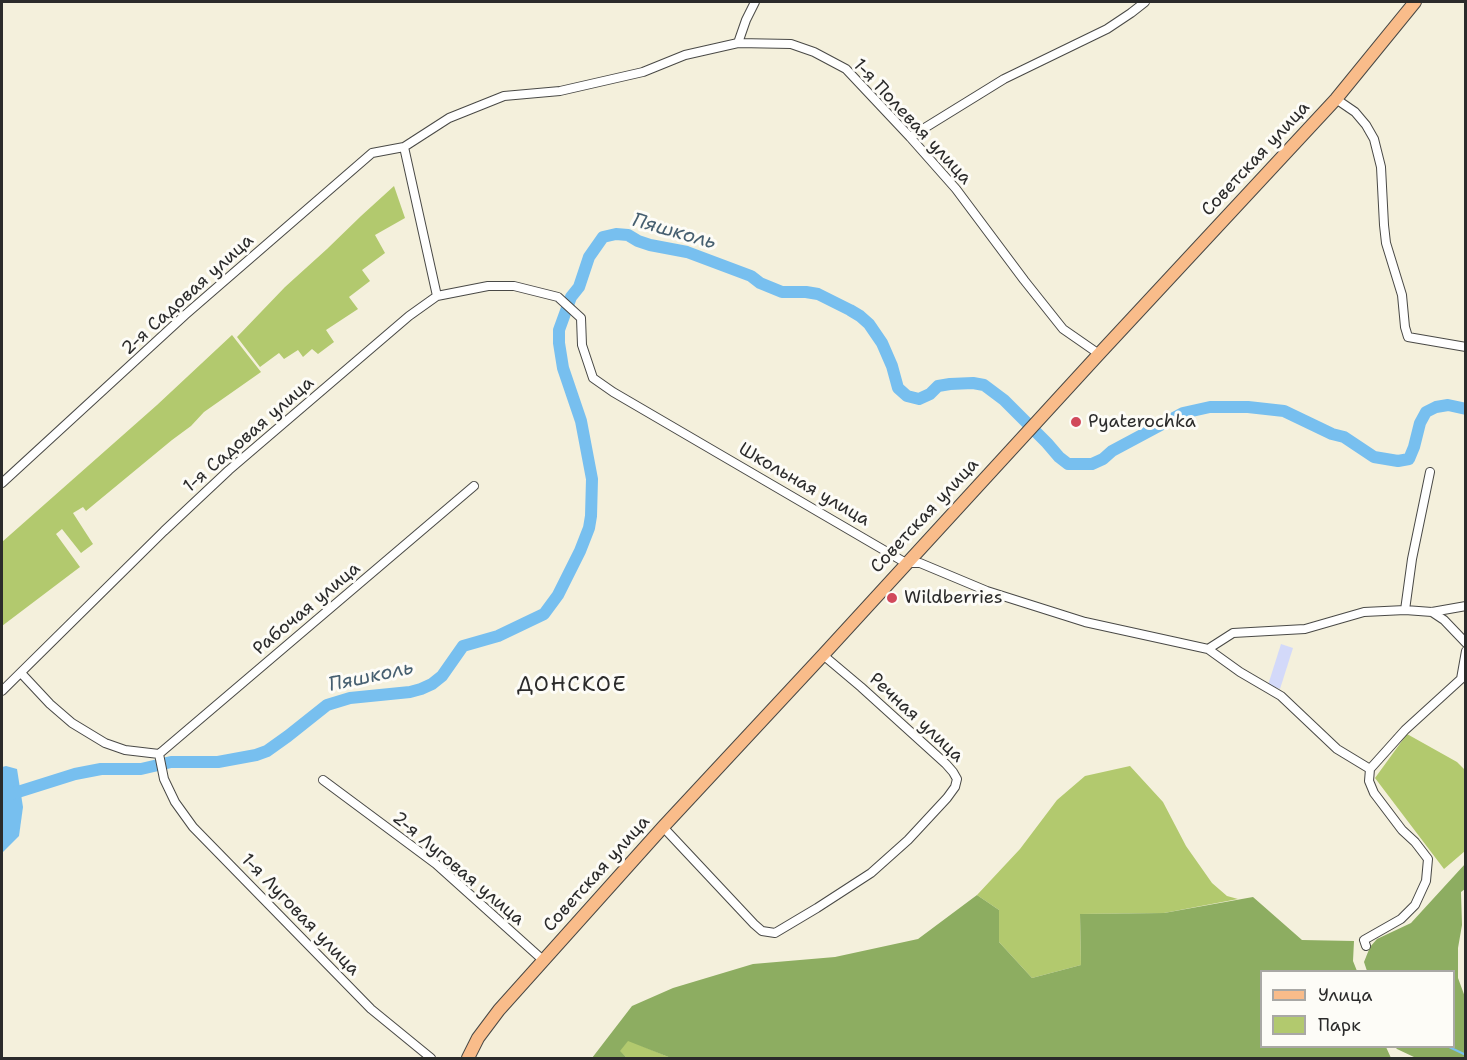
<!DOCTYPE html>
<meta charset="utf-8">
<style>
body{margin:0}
#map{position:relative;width:1467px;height:1060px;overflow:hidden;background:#f4f0dc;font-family:"Shantell Sans",sans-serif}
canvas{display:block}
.frame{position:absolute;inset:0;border:3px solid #2b2b2b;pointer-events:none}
.legend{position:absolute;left:1260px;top:970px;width:195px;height:78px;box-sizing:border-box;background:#fdfcf7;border:2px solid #a9a8a5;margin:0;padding:8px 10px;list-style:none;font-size:18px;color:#2b2b2b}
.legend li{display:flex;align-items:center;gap:12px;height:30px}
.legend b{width:30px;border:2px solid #a9a8a5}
</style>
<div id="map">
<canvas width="1467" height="1060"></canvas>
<div class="frame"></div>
<ul class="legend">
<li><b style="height:8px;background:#f9bc8a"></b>Улица</li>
<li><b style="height:16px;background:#b2c96e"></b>Парк</li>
</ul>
</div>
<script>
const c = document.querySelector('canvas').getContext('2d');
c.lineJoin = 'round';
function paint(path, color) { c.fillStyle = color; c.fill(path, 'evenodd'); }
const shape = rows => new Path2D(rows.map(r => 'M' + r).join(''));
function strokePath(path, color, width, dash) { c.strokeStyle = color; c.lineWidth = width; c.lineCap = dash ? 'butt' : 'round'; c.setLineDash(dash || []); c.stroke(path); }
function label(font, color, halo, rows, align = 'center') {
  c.font = font + ' "Shantell Sans",sans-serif'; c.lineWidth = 6; c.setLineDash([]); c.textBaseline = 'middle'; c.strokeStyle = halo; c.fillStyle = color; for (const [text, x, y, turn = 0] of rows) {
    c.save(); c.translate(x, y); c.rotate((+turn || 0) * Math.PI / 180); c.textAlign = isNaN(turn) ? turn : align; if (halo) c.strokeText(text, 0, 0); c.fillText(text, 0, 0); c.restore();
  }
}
paint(shape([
 [1281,644,1293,648,1280,689,1268,685]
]), '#d3d9f9');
paint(shape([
 [394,186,405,218,375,235,385,253,362,270,370,281,349,297,358,309,326,330,334,342,318,354,312,349,303,357,298,350,284,359,279,353,260,367,237,337,285,287,327,249,361,216],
 [232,335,261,372,204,412,191,426,172,440,86,511,83,507,73,513,93,544,81,553,62,529,56,534,80,567,2,626,2,542,157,405],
 [1407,734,1457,762,1465,770,1465,851,1444,869,1375,778],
 [1130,766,1163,802,1186,846,1212,883,1227,896,1238,899,1164,913,1080,914,1081,965,1032,978,999,942,999,910,977,895,1020,849,1057,800,1085,776],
 [628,1040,671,1058,627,1058,619,1051]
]), '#b2c96e');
paint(shape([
 [1465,864,1465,889,1461,892,1462,925,1458,948,1458,978,1465,997,1465,1058,1416,1058,1397,1049,1395,1047,1454,1046,1454,972,1367,971,1364,962,1370,947,1377,939,1411,923],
 [977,895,999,910,999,942,1032,978,1081,965,1080,914,1164,913,1253,897,1302,940,1354,941,1353,961,1357,971,1262,972,1262,1046,1386,1047,1391,1058,671,1058,628,1041,620,1051,627,1058,592,1058,632,1006,673,988,753,964,835,957,918,939]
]), '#8dad61');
paint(shape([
 [6,766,17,769,23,807,19,836,2,853,2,767]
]), '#77bfef');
strokePath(shape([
 [1447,1046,1466,1055]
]), '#77bfef', 2);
strokePath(shape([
 [2,797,75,774,101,769,141,769,171,762,218,762,256,755,267,751,288,736,327,705,350,698,410,692,421,689,432,684,442,676,463,646,498,636,544,614,558,595,580,551,589,528,591,516,592,479,581,421,563,368,559,343,559,330,571,297,579,287,589,257,603,237,616,234,628,235,638,241,650,245,687,252,751,276,760,283,782,292,806,292,818,294,850,310,860,316,869,324,882,343,892,366,898,388,907,396,919,399,930,394,938,386,950,384,973,383,984,385,1004,400,1047,443,1059,457,1068,464,1092,464,1103,459,1112,451,1183,413,1210,407,1248,407,1284,411,1332,434,1344,437,1374,457,1398,461,1409,459,1414,447,1420,423,1426,412,1436,407,1448,405,1466,409]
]), '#77bfef', 12);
const street = shape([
 [738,43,746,20,755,2],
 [1336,99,1355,112,1366,125,1374,139,1381,167,1384,225,1386,243,1402,295,1405,327,1408,337,1466,347],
 [910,137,1004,79,1107,29,1131,13,1145,2],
 [404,147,437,296],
 [2,483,185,315,372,153,404,147,449,118,504,96,560,91,643,72,685,55,738,43,791,44,814,52,846,69,910,137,956,189,1024,280,1063,329,1099,354],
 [1405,610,1412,559,1430,472],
 [1432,612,1444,620,1466,643],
 [1208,649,1240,672,1281,696,1337,749,1370,769,1405,730,1461,679,1466,651],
 [21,673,50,704,72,723,105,743,125,750,159,754],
 [2,691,164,531,229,470,409,316,437,296,488,286,514,286,558,297,581,318,582,345,593,378,613,392,906,563,920,563,987,591,1085,622,1208,649,1233,633,1305,629,1364,612,1405,610,1432,612,1466,606],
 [159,754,164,779,175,802,193,827,371,1009,431,1058],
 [159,754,474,486],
 [323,780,436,864,544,961],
 [663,827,754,924,762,931,775,933,817,908,871,873,908,840,947,798,955,787,957,779,953,772,946,764,861,687,823,655],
 [1366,946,1364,940,1401,919,1415,905,1426,881,1428,859,1415,842,1402,830,1374,793,1369,781,1370,769]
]);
const primary = shape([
 [468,1058,478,1038,499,1010,663,827,823,655,1099,354,1336,99,1415,2]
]);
strokePath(street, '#494946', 10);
strokePath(primary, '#494946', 14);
strokePath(street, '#fff', 8);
strokePath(primary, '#f9bc8a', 12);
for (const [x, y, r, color] of [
 [1076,422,6,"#d1495b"],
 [892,598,6,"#d1495b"]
]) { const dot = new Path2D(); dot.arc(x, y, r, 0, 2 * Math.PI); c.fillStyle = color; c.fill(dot); strokePath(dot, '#fdfcf7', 2); }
label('18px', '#2b2b2b', '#fdfcf7', [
 ["1-я Полевая улица",912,122,47],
 ["Советская улица",1256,159,-47],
 ["2-я Садовая улица",188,295,-42],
 ["1-я Садовая улица",249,435,-41],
 ["Школьная улица",804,485,30],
 ["Советская улица",925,516,-47],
 ["Рабочая улица",307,609,-40],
 ["Речная улица",916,718,43],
 ["2-я Луговая улица",458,869,40],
 ["Советская улица",597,874,-48],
 ["1-я Луговая улица",300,915,46]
]);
label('18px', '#2b2b2b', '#fdfcf7', [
 ["Pyaterochka",1088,422],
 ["Wildberries",904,598]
], 'left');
label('italic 20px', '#465f70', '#fdfcf7', [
 ["Пяшколь",674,232,16],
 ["Пяшколь",371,677,-12]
]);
c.letterSpacing = '1.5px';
label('21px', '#2b2b2b', '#fdfcf7', [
 ["ДОНСКОЕ",572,686]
]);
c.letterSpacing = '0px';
</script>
